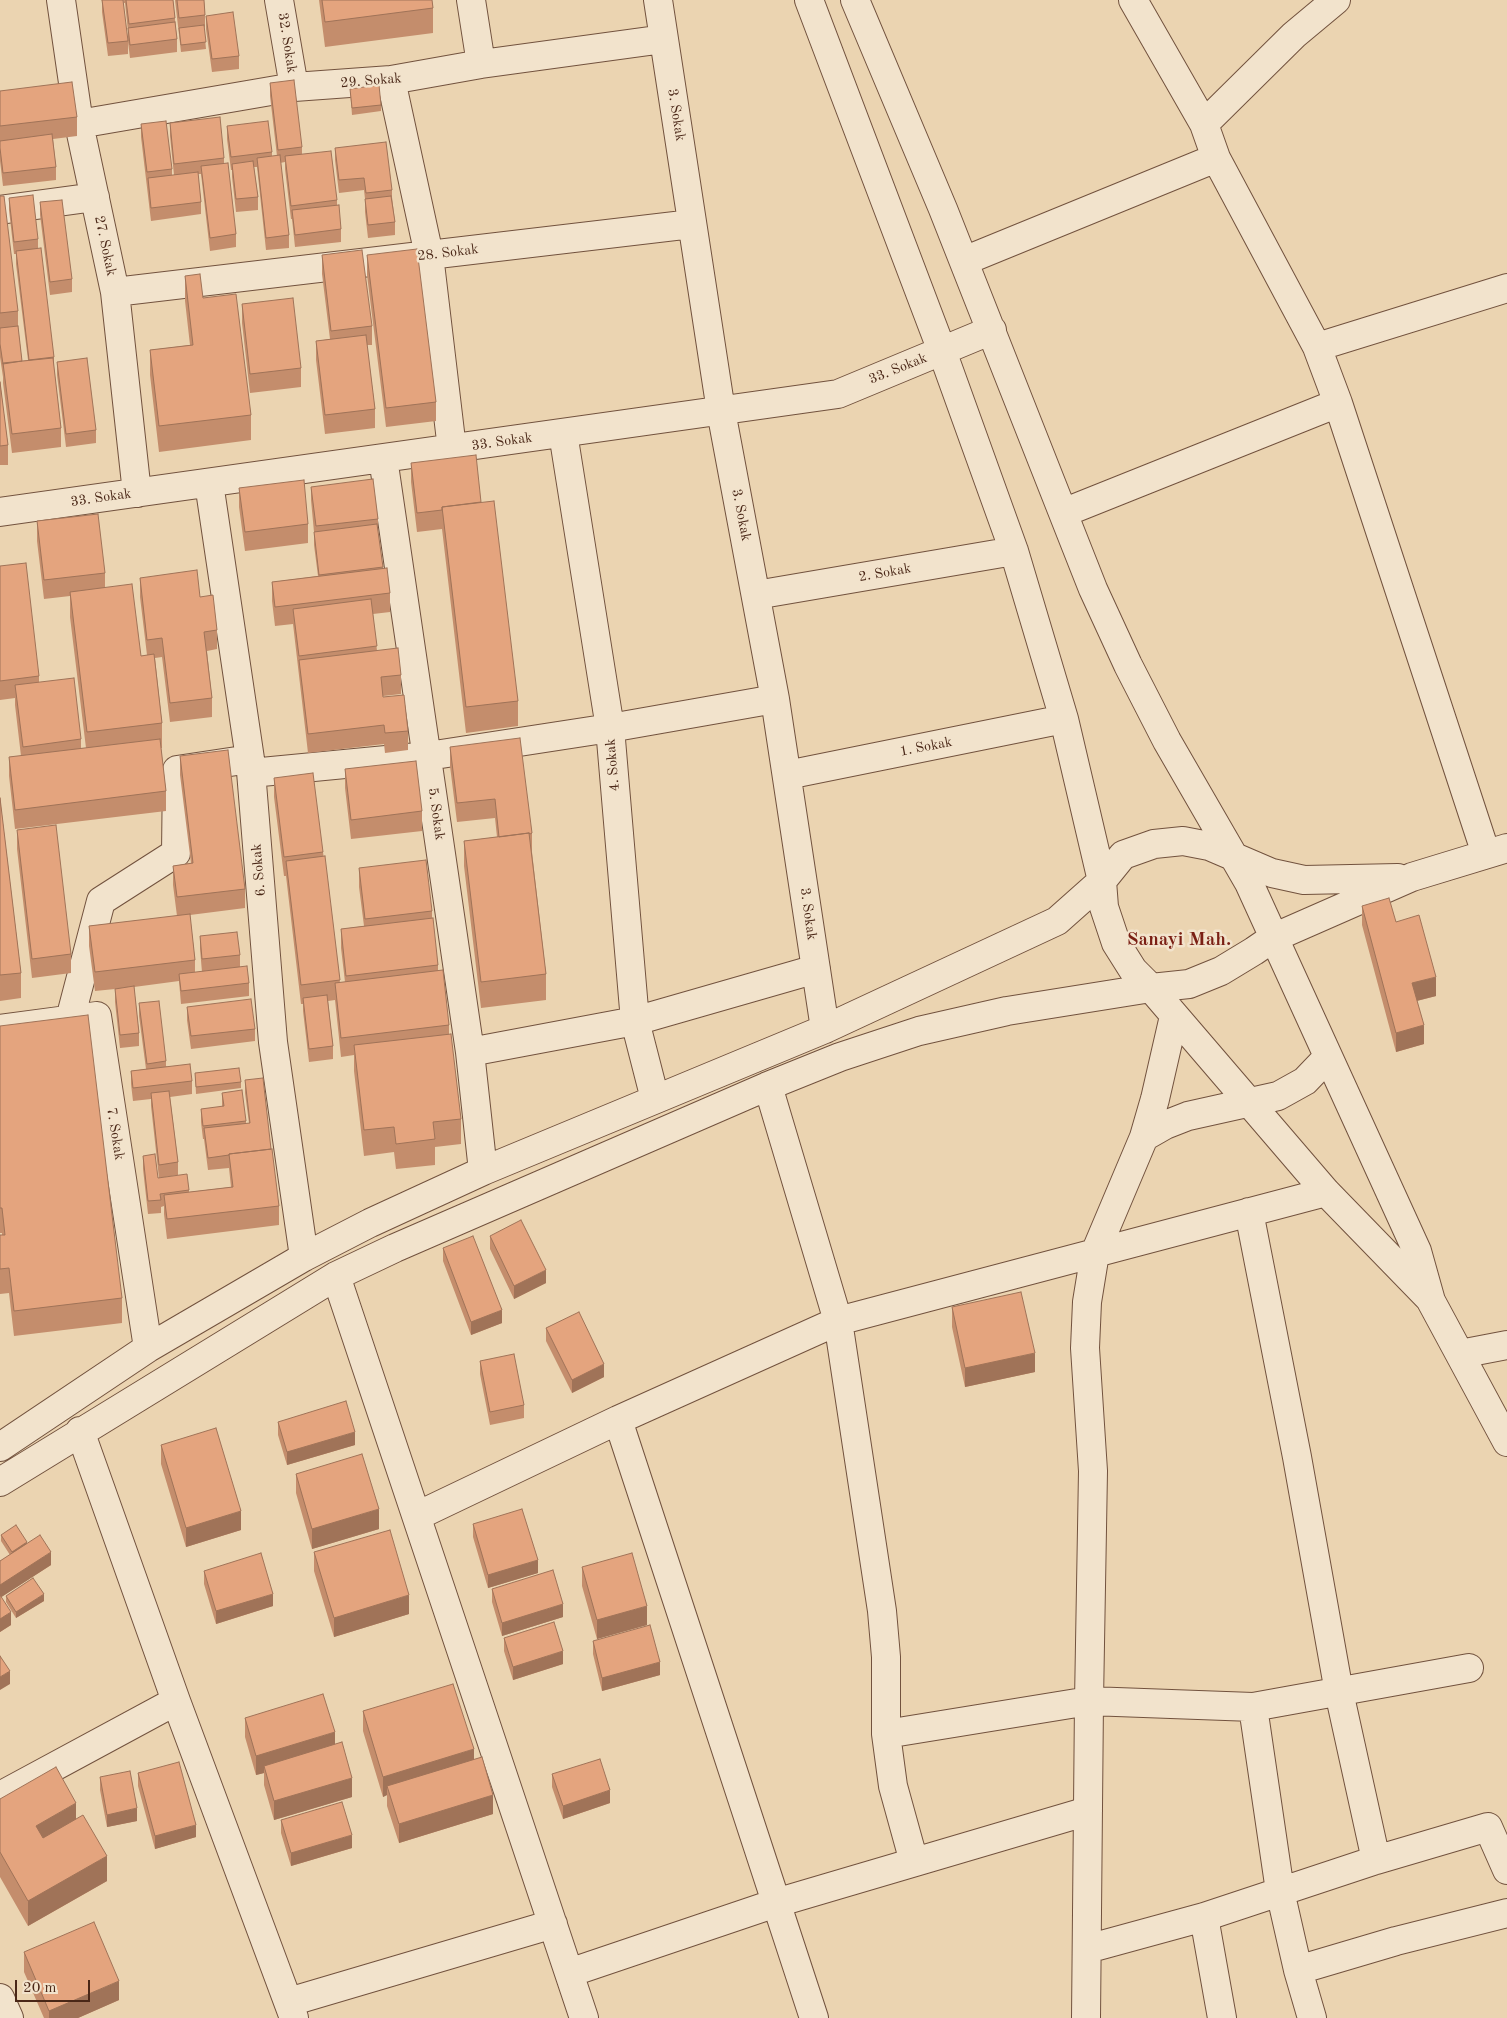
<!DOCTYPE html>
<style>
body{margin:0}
#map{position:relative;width:1507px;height:2018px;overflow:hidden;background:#ebd4b1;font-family:"Old Standard TT",serif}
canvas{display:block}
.scale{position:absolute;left:15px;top:1980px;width:75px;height:22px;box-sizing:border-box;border:2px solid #4a2717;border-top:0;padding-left:6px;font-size:15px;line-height:18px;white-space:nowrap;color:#4a2717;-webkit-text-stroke:4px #f2e3cc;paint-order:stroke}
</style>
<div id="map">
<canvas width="1507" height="2018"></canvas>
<div class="scale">20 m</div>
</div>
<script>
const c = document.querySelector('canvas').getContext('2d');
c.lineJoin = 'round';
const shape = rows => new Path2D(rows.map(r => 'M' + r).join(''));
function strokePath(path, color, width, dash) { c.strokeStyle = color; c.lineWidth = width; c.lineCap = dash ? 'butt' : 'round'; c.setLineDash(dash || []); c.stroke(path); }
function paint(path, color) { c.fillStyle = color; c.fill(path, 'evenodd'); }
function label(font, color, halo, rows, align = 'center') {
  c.font = font + ' "Old Standard TT",serif'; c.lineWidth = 5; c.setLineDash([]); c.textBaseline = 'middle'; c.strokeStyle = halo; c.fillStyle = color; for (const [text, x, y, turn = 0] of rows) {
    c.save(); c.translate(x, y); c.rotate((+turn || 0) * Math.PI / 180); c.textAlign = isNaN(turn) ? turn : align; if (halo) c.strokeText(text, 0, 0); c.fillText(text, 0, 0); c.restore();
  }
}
const minor = shape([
 [61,0,79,124,115,292,137,493],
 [279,0,294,87],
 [471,0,481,64],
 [658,0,721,411,775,699,825,1029],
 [809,0,942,351,1014,551,1064,719,1102,881,1104,907,1116,943,1133,970,1151,988,1326,1192,1429,1298],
 [855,0,943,209,1093,589,1128,665,1167,741,1249,883,1417,1251,1431,1301,1507,1442],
 [1133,0,1204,124,1216,158,1317,347,1338,403,1486,854],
 [391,80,429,255,452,449],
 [79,124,294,87,391,80,481,64,664,39],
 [1204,124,1294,35,1336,0],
 [0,210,95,197],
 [964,261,1216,158],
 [115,292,692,224],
 [1317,347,1507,288],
 [563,433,610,728,635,1021,655,1099],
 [383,458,470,1052,483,1171],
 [209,483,250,759,273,1042,304,1257],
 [0,512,838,394,992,330],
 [1063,513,1338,403],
 [756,595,1014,551],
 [251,773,428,756,610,728,775,699],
 [787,775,1064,719],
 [70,1019,101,901,176,853,177,770,250,759],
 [0,1029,97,1016,148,1348],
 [470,1052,635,1021,816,969],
 [768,1086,838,1321,882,1611,886,1657,886,1734,893,1786,914,1862],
 [1144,1137,1165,1125,1188,1116,1278,1096,1305,1081,1328,1057],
 [1249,1212,1297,1457,1339,1692,1376,1860],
 [336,1276,584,2018],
 [1460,1354,1507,1345],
 [618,1420,814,2018],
 [80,1431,176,1701,294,2018],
 [0,1447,148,1348,304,1257,370,1223,483,1171,825,1029,1057,921,1102,881,1123,855,1154,844,1183,841,1209,846,1272,873,1304,880,1398,878],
 [0,1482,336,1276,395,1248,768,1086,840,1057,919,1031,1007,1011,1151,988,1189,984,1221,971,1254,951,1273,938,1412,877,1507,848],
 [417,1516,618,1420,838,1321,1326,1192],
 [1253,1707,1280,1891,1298,1970,1312,2018],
 [886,1734,1089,1701,1253,1707,1469,1668],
 [0,1796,176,1701],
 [1204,1917,1222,2018],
 [1087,1949,1204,1917,1376,1860,1488,1827,1507,1870],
 [1298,1970,1396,1941,1507,1913],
 [569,1973,776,1903,1088,1811],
 [0,1998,9,2018],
 [289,2002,553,1924],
 [1086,2018,1089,1701,1093,1471,1085,1348,1087,1302,1095,1253,1144,1137,1155,1099,1174,1016]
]);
strokePath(minor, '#72523e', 30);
strokePath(minor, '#f2e3cc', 28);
paint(shape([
 [102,0,128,40,128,31,125,3,124,3,123,0,173,0,177,39,177,52,130,58,128,42,128,54,108,56,102,12],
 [175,0,204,0,205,15,205,27,204,28,206,49,181,52],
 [319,0,432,0,433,8,433,33,325,47],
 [206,16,239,56,239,69,212,72,206,29],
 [270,83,302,147,302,154,337,200,337,205,341,229,341,242,295,247,292,219,291,219,285,169,285,162,280,163,289,235,289,248,266,250,257,167,254,167,258,197,258,210,236,212,232,177,232,170,231,170,227,139,227,126,272,152,272,156,277,156,270,96],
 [350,89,381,105,381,111,352,115],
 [0,91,77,117,77,136,53,139,56,167,56,180,3,186,0,161],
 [170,123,224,158,224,163,236,234,236,247,210,251,201,174,198,174,201,202,201,214,151,221,141,137,141,124,172,169,172,175,174,175,170,136],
 [335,148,392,190,392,197,395,222,395,235,368,238,365,212,365,199,364,190,339,193,335,160],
 [0,196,18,311,18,326,22,361,28,360,16,264,16,254,14,254,9,210,9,198,38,239,38,248,54,357,54,368,61,428,61,447,12,453,3,383,3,377,0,357],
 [40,202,72,279,72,292,50,295,40,215],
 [322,255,372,326,372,345,367,345,375,409,375,428,325,434,316,360,316,341,330,339,322,274],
 [367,255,436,402,436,421,386,427,367,275],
 [185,276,203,298,251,415,251,440,159,452,150,375,150,350,190,345,185,301],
 [242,304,301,368,301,387,250,393,242,323],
 [57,362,96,430,96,443,66,447,57,375],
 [0,382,8,445,8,465,0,465],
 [411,463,481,502,518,701,518,726,466,733,442,529,417,532,411,482],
 [311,487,378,519,378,532,383,568,390,593,390,612,373,614,377,651,401,675,401,694,383,696,383,697,408,731,408,750,385,753,384,744,308,753,293,624,275,626,272,601,272,582,318,576,314,545,314,532,311,500],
 [239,488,308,524,308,543,245,551,239,507],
 [37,521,105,573,105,587,141,656,147,655,140,597,140,578,200,597,217,630,217,649,207,651,212,698,212,717,170,722,162,657,155,658,162,723,162,748,161,748,166,791,166,811,15,829,9,776,9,757,21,756,15,705,15,698,0,700,0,566,39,676,39,683,81,739,81,748,86,748,70,617,70,596,44,599,37,541],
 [450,747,532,833,532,852,546,974,546,1000,481,1008,464,866,464,841,497,837,495,818,457,822,450,766],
 [180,756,245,889,245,908,190,915,195,960,195,972,202,972,200,949,200,936,240,955,240,967,249,983,249,996,181,1004,179,981,134,987,139,1033,139,1046,120,1048,115,1002,115,989,95,991,89,946,89,926,177,916,173,885,173,866,191,863,180,775],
 [345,769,422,811,422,831,351,839,345,788],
 [274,778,323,852,340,983,345,982,341,948,341,929,364,926,359,887,359,868,432,911,432,918,438,965,438,971,449,1025,449,1034,461,1119,461,1144,435,1147,435,1165,396,1169,394,1152,364,1156,354,1071,354,1055,341,1057,335,1000,328,1001,333,1046,333,1059,309,1062,303,1011,303,1004,301,1004,286,876,284,876,274,797],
 [0,798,21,973,21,998,0,1001],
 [17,830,71,954,71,973,32,978,17,849],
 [1362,906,1396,922,1436,996,1417,1001,1424,1044,1396,1052,1362,925],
 [139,1003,166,1061,166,1066,192,1081,192,1094,170,1097,178,1162,178,1175,159,1178,151,1106,151,1099,133,1101,131,1084,131,1071,146,1069,139,1016],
 [187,1007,255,1029,255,1041,191,1049,187,1020],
 [0,1026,122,1298,122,1323,14,1336,9,1293,0,1294,0,1235,2,1235,2,1233,0,1233],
 [195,1073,241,1082,241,1088,196,1094],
 [245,1080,271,1149,279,1206,279,1225,167,1239,164,1214,164,1206,161,1207,161,1213,148,1214,143,1169,143,1156,158,1178,189,1190,189,1192,231,1187,229,1168,208,1170,204,1139,203,1139,201,1122,201,1109,222,1107,222,1093,246,1121,246,1124,249,1123,245,1093],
 [490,1236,546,1283,514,1299,490,1249],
 [443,1248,502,1323,471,1335,443,1261],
 [952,1307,1035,1372,965,1387,952,1327],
 [546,1328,604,1377,572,1393,546,1341],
 [480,1361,524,1405,524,1418,490,1425,480,1374],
 [278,1422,355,1445,287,1465,278,1435],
 [161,1445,241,1530,186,1547,161,1464],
 [296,1474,379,1529,312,1549,296,1493],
 [473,1524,538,1573,488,1588,473,1537],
 [1,1535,27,1544,51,1565,1,1597,11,1625,0,1632,0,1561,10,1555,1,1541],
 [314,1552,409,1614,334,1637,314,1571],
 [582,1567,647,1625,597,1639,582,1586],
 [204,1571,273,1606,216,1624,204,1584],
 [492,1589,563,1617,502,1636,492,1602],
 [6,1596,44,1601,16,1618,6,1602],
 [504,1638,563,1664,513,1680,504,1651],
 [593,1641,660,1675,602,1691,593,1654],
 [363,1711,474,1760,493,1814,399,1843,387,1806,387,1795,383,1797,363,1731],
 [245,1718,335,1744,352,1797,274,1820,264,1785,264,1773,256,1775,245,1737],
 [138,1773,196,1837,155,1849,138,1786],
 [552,1774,610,1803,563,1819,552,1787],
 [100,1777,137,1821,107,1827,100,1790],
 [0,1799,76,1819,107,1881,28,1926,0,1877],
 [281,1820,352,1848,291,1866,281,1833],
 [24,1952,119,2000,78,2018,44,2018,24,1972]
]), '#c48d6c');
paint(shape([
 [1436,977,1436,996,1412,1002,1412,983],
 [1424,1025,1424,1044,1396,1052,1396,1033],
 [546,1270,546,1283,514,1299,514,1286],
 [502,1310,502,1323,471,1335,471,1322],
 [1035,1353,1035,1372,965,1387,965,1368],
 [604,1364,604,1377,572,1393,572,1380],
 [355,1432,355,1445,287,1465,287,1452],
 [379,1509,379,1529,312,1549,312,1529],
 [241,1511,241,1530,186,1547,186,1528],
 [27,1542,27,1549,12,1558,12,1552],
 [51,1552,51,1565,0,1598,0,1585],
 [538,1560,538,1573,488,1588,488,1575],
 [44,1594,44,1601,16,1618,16,1612],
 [273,1594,273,1606,216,1624,216,1611],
 [409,1595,409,1614,334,1637,334,1618],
 [563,1604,563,1617,502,1636,502,1623],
 [647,1606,647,1625,597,1639,597,1620],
 [11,1612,11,1625,0,1632,0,1619],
 [563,1651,563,1664,513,1680,513,1667],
 [660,1662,660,1675,602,1691,602,1678],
 [10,1671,10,1684,0,1690,0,1677],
 [335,1732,335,1751,264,1766,264,1773,256,1775,256,1756],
 [474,1749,474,1769,387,1786,387,1795,383,1797,383,1777],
 [352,1778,352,1797,274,1820,274,1801],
 [610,1790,610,1803,563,1819,563,1806],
 [493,1795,493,1814,399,1843,399,1824],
 [76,1803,76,1828,36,1851,36,1826],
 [137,1808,137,1821,107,1827,107,1815],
 [196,1825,196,1837,155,1849,155,1836],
 [352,1835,352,1848,291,1866,291,1853],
 [107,1856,107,1881,28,1926,28,1901],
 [119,1981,119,2000,78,2018,49,2018,49,2011]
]), '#a07358');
const building = shape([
 [102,0,123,0,128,41,108,43,102,0],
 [126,0,173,0,175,18,129,24,126,0],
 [177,0,204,0,205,15,179,18,177,0],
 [322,0,432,0,433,8,325,22,322,0],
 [233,12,239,56,212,59,206,16,233,12],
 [175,22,177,39,130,45,128,28,175,22],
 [204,25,206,42,181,45,179,28,204,25],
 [294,80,302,147,278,150,270,83,294,80],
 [72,82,77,117,0,126,0,91,72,82],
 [379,85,381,105,352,108,350,89,379,85],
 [220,117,224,158,174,164,170,123,220,117],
 [166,121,172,169,147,172,141,124,166,121],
 [268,121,272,152,231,157,227,126,268,121],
 [52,134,56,167,3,173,0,148,0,141,52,134],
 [386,142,392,190,366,193,364,178,339,180,335,148,386,142],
 [331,151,337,200,291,206,285,156,331,151],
 [280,155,289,235,266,238,257,158,280,155],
 [253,161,258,197,236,199,232,164,253,161],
 [228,163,236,234,210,238,201,166,228,163],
 [198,172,201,202,151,208,148,178,198,172],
 [33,195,38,239,14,242,9,198,33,195],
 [0,196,4,196,18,311,0,313,0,196],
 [391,196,395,222,368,225,365,199,391,196],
 [62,200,72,279,50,282,40,202,62,200],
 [339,205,341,229,295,235,292,210,339,205],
 [41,248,54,357,29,360,16,251,41,248],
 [417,249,436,402,386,408,367,255,417,249],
 [362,250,372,326,331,331,322,255,362,250],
 [200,274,203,298,236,294,251,415,159,426,150,350,193,345,185,276,200,274],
 [293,298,301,368,250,374,242,304,293,298],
 [18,326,22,361,3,364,0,344,0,328,18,326],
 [366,335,375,409,325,415,316,341,366,335],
 [53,358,61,428,12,434,3,363,53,358],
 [87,358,96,430,66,434,57,362,87,358],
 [0,382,8,445,0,446,0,382],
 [476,455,481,502,442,507,442,510,417,513,411,463,476,455],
 [373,479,378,519,316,526,311,487,373,479],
 [304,480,308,524,245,532,239,488,304,480],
 [494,501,518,701,466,707,442,507,494,501],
 [98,514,105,573,44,580,37,521,98,514],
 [377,524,383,567,319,575,314,532,377,524],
 [26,563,39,676,0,681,0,566,26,563],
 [387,568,390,593,275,607,272,582,387,568],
 [197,570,200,597,213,595,217,630,204,632,212,698,170,703,162,638,147,640,140,578,197,570],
 [132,584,141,656,154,654,162,723,87,732,70,592,132,584],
 [371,599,377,646,299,656,293,609,371,599],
 [398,648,401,675,381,677,383,697,404,695,408,731,385,733,384,725,308,734,299,660,398,648],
 [74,678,81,739,23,747,15,685,74,678],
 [520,738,532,833,530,834,529,833,499,837,495,799,457,803,450,747,520,738],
 [160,739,166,791,15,810,9,757,160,739],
 [228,750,245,889,177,897,173,866,193,863,180,756,228,750],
 [416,761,422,811,351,820,345,769,416,761],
 [313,773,323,852,284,857,274,778,313,773],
 [0,798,21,973,0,975,0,798],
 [56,825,71,954,32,959,17,830,56,825],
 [529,833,546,974,481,982,464,841,529,833],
 [325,856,340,980,301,985,286,861,325,856],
 [426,860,432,911,365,919,359,868,426,860],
 [1389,898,1396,922,1419,915,1436,977,1412,983,1424,1025,1396,1033,1362,906,1389,898],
 [190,914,195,960,95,972,89,926,190,914],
 [433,918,438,965,346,976,341,929,433,918],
 [237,932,240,955,202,959,200,936,237,932],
 [247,966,249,983,181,991,179,974,247,966],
 [443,970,449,1025,341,1038,335,983,443,970],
 [134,986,139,1033,120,1035,115,989,134,986],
 [327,995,333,1046,309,1049,303,998,327,995],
 [251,999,255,1029,191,1036,187,1007,251,999],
 [159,1001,166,1061,147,1064,139,1003,159,1001],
 [88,1015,122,1298,14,1311,9,1268,0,1269,0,1235,5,1235,2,1208,0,1208,0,1026,88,1015],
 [451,1034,461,1119,433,1122,435,1139,396,1144,394,1127,364,1130,354,1045,451,1034],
 [190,1064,192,1081,133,1088,131,1071,190,1064],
 [239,1068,241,1082,196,1087,195,1073,239,1068],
 [263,1078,271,1149,229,1154,229,1155,208,1158,204,1128,250,1123,245,1080,263,1078],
 [242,1090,246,1121,203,1126,201,1109,224,1106,222,1093,242,1090],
 [169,1091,178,1162,159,1165,151,1093,169,1091],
 [272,1149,279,1206,167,1219,164,1195,233,1187,229,1154,272,1149],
 [155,1154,158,1178,187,1174,189,1190,160,1194,161,1200,148,1201,143,1156,155,1154],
 [521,1220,546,1270,514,1286,490,1236,521,1220],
 [473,1236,502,1310,471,1322,443,1248,473,1236],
 [1021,1292,1035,1353,965,1368,952,1307,1021,1292],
 [579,1312,604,1364,572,1380,546,1328,579,1312],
 [514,1354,524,1405,490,1412,480,1361,514,1354],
 [346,1401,355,1432,287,1452,278,1422,346,1401],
 [216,1428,241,1511,186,1528,161,1445,216,1428],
 [362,1454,379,1509,312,1529,296,1474,362,1454],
 [522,1509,538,1560,488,1575,473,1524,522,1509],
 [16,1525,27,1542,12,1552,1,1535,16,1525],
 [390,1530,409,1595,334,1618,314,1552,390,1530],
 [40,1535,51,1552,0,1585,0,1561,40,1535],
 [261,1553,273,1594,216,1611,204,1571,261,1553],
 [632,1553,647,1606,597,1620,582,1567,632,1553],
 [553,1570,563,1604,502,1623,492,1589,553,1570],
 [33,1578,44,1594,16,1612,6,1596,33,1578],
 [0,1595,11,1612,0,1619,0,1595],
 [554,1622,563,1651,513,1667,504,1638,554,1622],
 [650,1625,660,1662,602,1678,593,1641,650,1625],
 [0,1656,10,1671,0,1677,0,1656],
 [453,1684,474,1749,383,1777,363,1711,453,1684],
 [323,1694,335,1732,256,1756,245,1718,323,1694],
 [342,1742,352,1778,274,1801,264,1766,342,1742],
 [482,1757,493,1795,399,1824,387,1786,482,1757],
 [600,1759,610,1790,563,1806,552,1774,600,1759],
 [179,1762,196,1825,155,1836,138,1773,179,1762],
 [56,1767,76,1803,36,1826,43,1838,83,1815,107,1856,28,1901,0,1852,0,1799,56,1767],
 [130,1771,137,1808,107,1815,100,1777,130,1771],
 [342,1802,352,1835,291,1853,281,1820,342,1802],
 [94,1922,119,1981,49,2011,24,1952,94,1922]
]);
paint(building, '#e4a47e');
strokePath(building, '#a07358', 1);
label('14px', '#4a2717', '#f2e3cc', [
 ["32. Sokak",287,43,81],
 ["29. Sokak",371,81,-5],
 ["3. Sokak",676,115,81],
 ["27. Sokak",105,246,78],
 ["28. Sokak",448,253,-7],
 ["33. Sokak",898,369,-22],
 ["33. Sokak",502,442,-8],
 ["33. Sokak",101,498,-8],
 ["3. Sokak",741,515,79],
 ["2. Sokak",885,573,-10],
 ["1. Sokak",926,747,-11],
 ["4. Sokak",613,765,-95],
 ["5. Sokak",436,814,82],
 ["6. Sokak",259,870,-95],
 ["3. Sokak",808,914,82],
 ["7. Sokak",115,1134,81]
]);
label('bold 19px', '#7a1f14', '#f2e3cc', [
 ["Sanayi Mah.",1179,940]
]);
</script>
